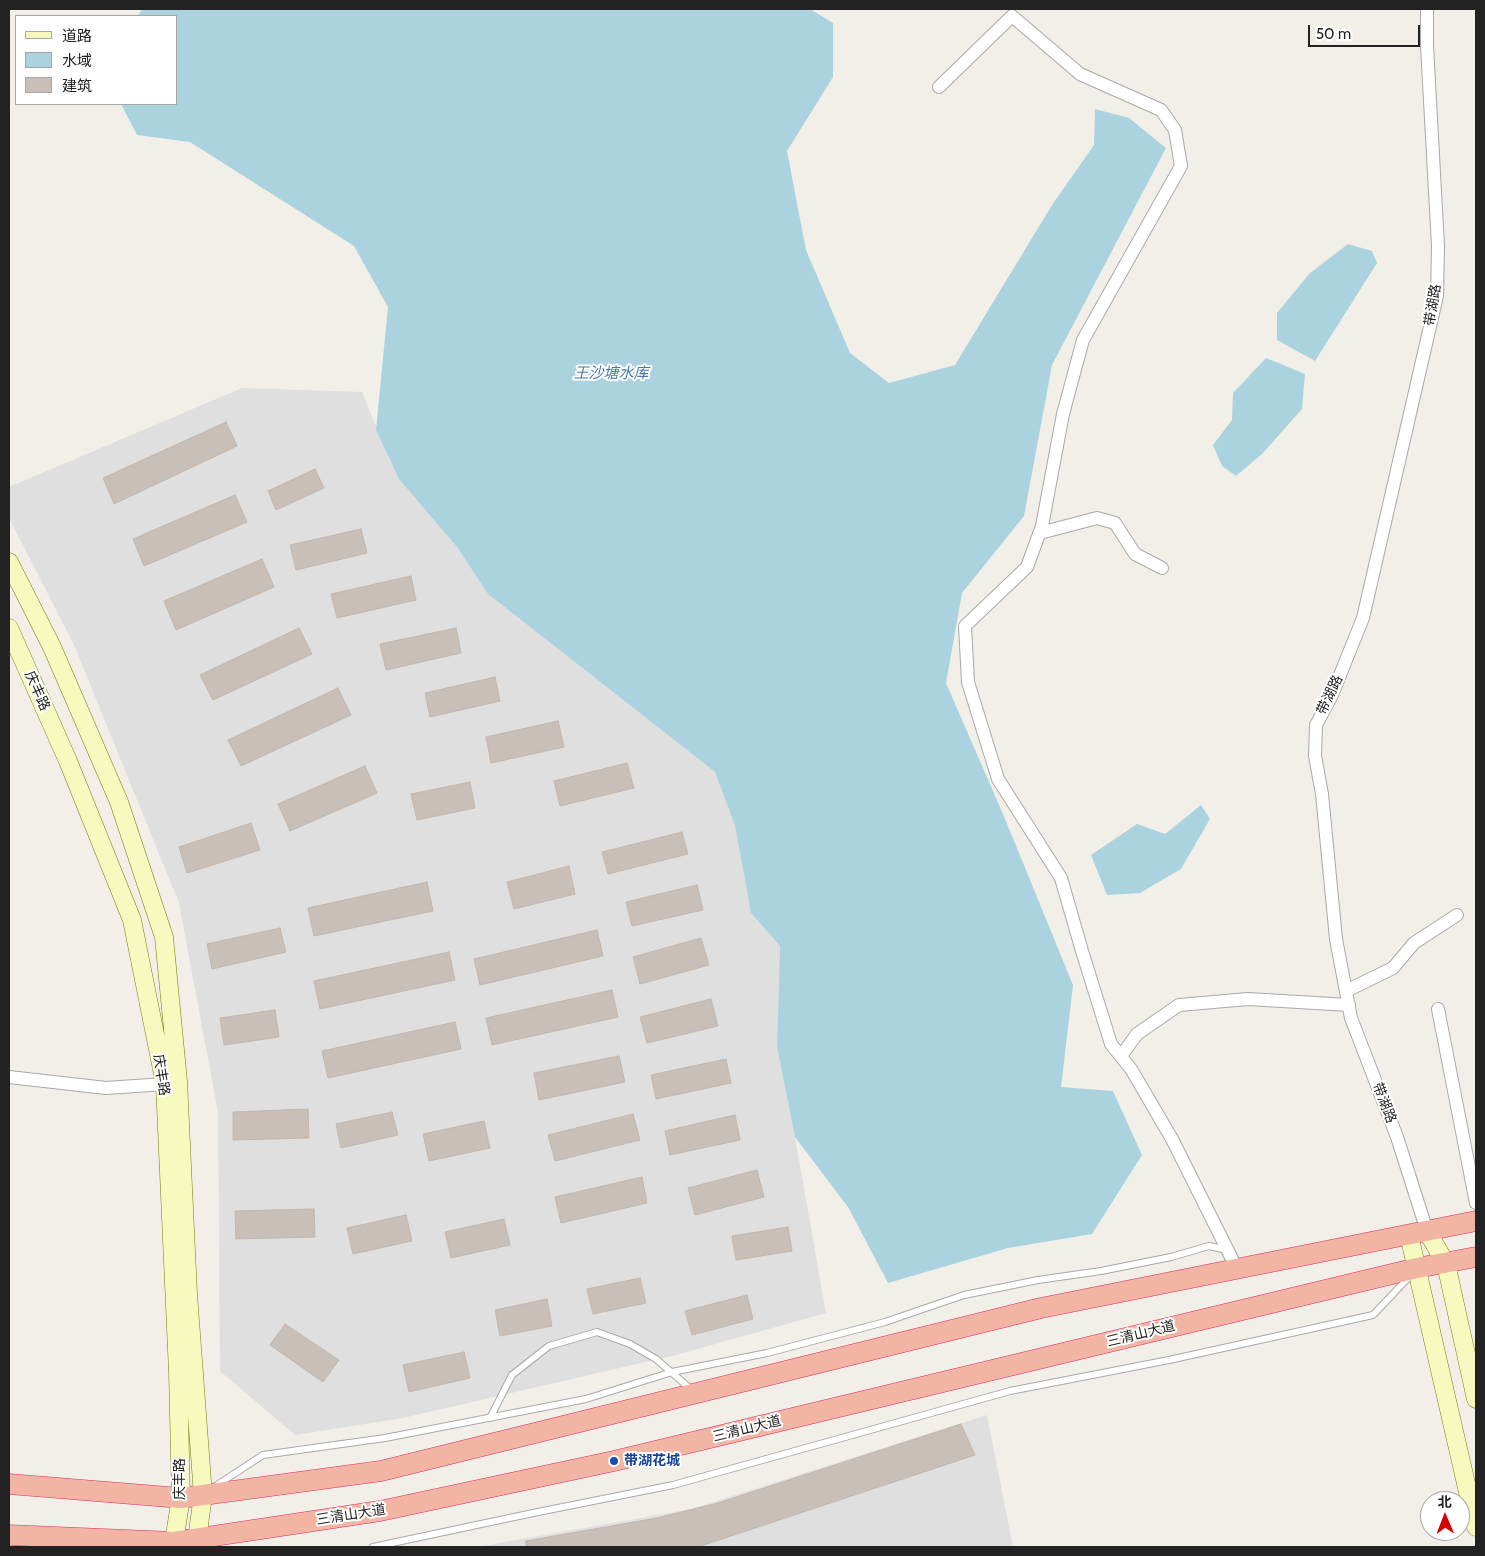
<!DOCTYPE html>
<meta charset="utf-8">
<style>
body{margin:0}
#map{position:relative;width:1485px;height:1556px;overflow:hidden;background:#f2efe9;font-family:Cabin,"Noto Sans SC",sans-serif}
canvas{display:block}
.frame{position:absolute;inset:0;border:10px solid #222;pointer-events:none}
.legend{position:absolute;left:15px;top:15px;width:162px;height:90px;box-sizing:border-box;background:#fff;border:1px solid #a7a7a7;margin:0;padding:6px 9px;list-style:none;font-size:15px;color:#222}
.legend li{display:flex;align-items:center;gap:10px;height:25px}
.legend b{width:25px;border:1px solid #a7a7a7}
.north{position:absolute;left:1420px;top:1491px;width:50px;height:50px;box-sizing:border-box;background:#fff;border:1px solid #a7a7a7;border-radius:50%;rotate:359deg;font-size:14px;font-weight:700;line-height:20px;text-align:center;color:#222}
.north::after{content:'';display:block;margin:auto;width:18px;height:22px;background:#d40000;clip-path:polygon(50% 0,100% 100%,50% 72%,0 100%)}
.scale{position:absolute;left:1308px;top:25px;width:112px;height:22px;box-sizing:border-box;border:2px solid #222;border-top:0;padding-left:6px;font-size:15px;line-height:18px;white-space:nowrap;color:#222;-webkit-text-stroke:4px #fff;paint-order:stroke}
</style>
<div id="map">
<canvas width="1485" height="1556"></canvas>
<div class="frame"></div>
<ul class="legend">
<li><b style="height:6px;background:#f7fabf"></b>道路</li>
<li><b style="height:14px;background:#aad3df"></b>水域</li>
<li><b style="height:14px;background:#c7bfb8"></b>建筑</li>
</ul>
<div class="north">北</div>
<div class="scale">50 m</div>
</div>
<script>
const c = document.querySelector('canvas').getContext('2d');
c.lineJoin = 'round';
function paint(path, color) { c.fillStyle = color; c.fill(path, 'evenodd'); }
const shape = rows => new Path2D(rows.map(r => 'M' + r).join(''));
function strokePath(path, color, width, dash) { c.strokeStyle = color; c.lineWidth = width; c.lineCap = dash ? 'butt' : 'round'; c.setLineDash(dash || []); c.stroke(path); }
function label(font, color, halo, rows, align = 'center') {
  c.font = font + ' Cabin,"Noto Sans SC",sans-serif'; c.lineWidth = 4; c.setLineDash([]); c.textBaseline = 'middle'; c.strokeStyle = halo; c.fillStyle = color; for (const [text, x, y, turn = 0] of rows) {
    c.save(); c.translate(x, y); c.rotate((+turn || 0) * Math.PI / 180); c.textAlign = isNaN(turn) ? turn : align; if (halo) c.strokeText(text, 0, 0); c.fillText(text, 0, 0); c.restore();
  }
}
paint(shape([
 [242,388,362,392,391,463,457,547,488,594,715,772,735,826,751,913,780,946,777,1047,795,1137,826,1313,676,1355,403,1418,295,1435,220,1371,218,1112,179,903,74,645,9,518,9,487],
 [987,1415,1013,1547,477,1547,691,1509]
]), '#e0dfdf');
paint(shape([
 [143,9,810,9,833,23,833,77,787,151,806,250,850,353,889,383,955,365,1052,205,1094,145,1095,109,1129,118,1166,148,1052,365,1024,516,962,593,946,683,1003,814,1073,985,1061,1087,1113,1091,1142,1155,1092,1234,1008,1248,888,1283,848,1207,795,1137,777,1047,780,946,751,913,735,826,715,772,488,594,457,547,399,479,376,430,388,307,354,246,190,142,137,135,121,104,176,104,176,16,137,16],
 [1348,244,1372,251,1377,263,1315,361,1277,340,1277,313,1310,273],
 [1266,358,1305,374,1302,409,1263,453,1236,476,1222,466,1213,445,1232,420,1233,393],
 [1201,805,1210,819,1181,869,1140,893,1107,895,1091,855,1137,824,1165,834]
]), '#aad3df');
const building = shape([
 [226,422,237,446,114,504,103,478,226,422],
 [315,469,324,488,276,510,268,491,315,469],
 [235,495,247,522,144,566,133,539,235,495],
 [361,529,367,553,296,570,290,545,361,529],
 [262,559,274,587,176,630,164,601,262,559],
 [411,576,416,600,337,618,331,594,411,576],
 [299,628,312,654,213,700,200,675,299,628],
 [456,628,461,653,386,670,380,644,456,628],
 [495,677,500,701,430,717,425,693,495,677],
 [338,688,351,715,241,766,228,740,338,688],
 [558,721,564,747,491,763,486,737,558,721],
 [627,763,634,788,560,806,554,781,627,763],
 [365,766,377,793,290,831,278,804,365,766],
 [470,782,475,808,417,820,411,794,470,782],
 [251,823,260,850,187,873,179,847,251,823],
 [682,832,688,854,608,874,602,852,682,832],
 [569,866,575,894,514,909,507,882,569,866],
 [427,882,433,911,314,936,308,908,427,882],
 [697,885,703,910,632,926,626,902,697,885],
 [280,928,286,952,212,969,207,944,280,928],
 [597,930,603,956,480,985,474,959,597,930],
 [701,938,709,965,640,984,633,957,701,938],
 [449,952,455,980,320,1009,314,981,449,952],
 [612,990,618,1017,492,1045,486,1018,612,990],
 [711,999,718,1026,647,1043,640,1017,711,999],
 [275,1010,279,1037,224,1045,220,1018,275,1010],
 [455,1022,461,1049,328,1078,322,1051,455,1022],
 [619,1056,625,1082,539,1100,534,1073,619,1056],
 [726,1059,731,1083,656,1099,651,1075,726,1059],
 [308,1109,309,1138,233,1140,233,1112,308,1109],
 [392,1112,398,1135,341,1148,336,1124,392,1112],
 [633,1114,640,1140,555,1161,548,1135,633,1114],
 [735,1115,740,1140,670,1155,665,1131,735,1115],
 [484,1121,490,1148,429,1161,423,1134,484,1121],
 [757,1170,764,1197,695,1215,688,1188,757,1170],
 [642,1177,647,1203,561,1223,555,1197,642,1177],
 [314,1209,315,1237,236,1239,235,1211,314,1209],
 [406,1215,412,1241,353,1254,347,1228,406,1215],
 [504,1219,510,1245,451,1258,445,1232,504,1219],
 [788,1227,792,1251,736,1260,732,1236,788,1227],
 [640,1278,646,1303,593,1314,587,1289,640,1278],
 [747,1295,753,1319,692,1335,685,1311,747,1295],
 [547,1299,552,1326,500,1336,495,1310,547,1299],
 [285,1324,339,1360,323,1382,270,1345,285,1324],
 [464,1352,470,1378,409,1392,403,1365,464,1352],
 [961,1424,975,1455,698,1547,526,1547,526,1541,657,1518,718,1503,961,1424]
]);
paint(building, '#c7bfb8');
strokePath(building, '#c4b6ab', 1);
const service = shape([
 [490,1418,512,1375,549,1346,597,1332,630,1344,656,1359,693,1391],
 [214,1487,263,1455,385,1438,586,1399,672,1372,767,1353,885,1322,964,1295,1038,1280,1101,1271,1171,1257,1209,1246,1227,1250],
 [373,1547,533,1513,673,1485,1010,1391,1169,1360,1373,1315,1410,1276]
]);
const minor = shape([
 [939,87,1012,16,1080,74,1161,110,1175,130,1181,166,1083,340,1063,414,1042,526,1027,567,965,626,968,682,998,779,1061,878,1082,951,1111,1044,1131,1069,1172,1139,1237,1269],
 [1040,533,1097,518,1115,523,1135,554,1162,568],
 [1346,991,1393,968,1414,943,1457,915],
 [1438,1009,1476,1203],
 [1121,1056,1137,1034,1179,1005,1248,999,1349,1005],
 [9,1077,106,1088,165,1084],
 [1427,1231,1397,1137,1351,1018,1336,939,1322,794,1315,756,1316,725,1332,695,1363,618,1437,296,1438,246,1427,46,1427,9]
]);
const secondary = shape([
 [9,562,52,647,119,802,164,937,178,1081,188,1294,203,1495,196,1547],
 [9,628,68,761,132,920,165,1084,178,1372,181,1498,173,1547],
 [1427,1231,1446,1264,1476,1399],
 [1409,1235,1476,1527]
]);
const trunk = shape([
 [9,1484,181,1498,381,1471,1041,1308,1476,1221],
 [9,1535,174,1542,380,1511,614,1461,1417,1268,1476,1257]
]);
strokePath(service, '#a9a9a9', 8);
strokePath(minor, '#a9a9a9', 14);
strokePath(secondary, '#707d05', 19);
strokePath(trunk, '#dc2a67', 21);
strokePath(service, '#fff', 6);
strokePath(minor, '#fff', 12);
strokePath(secondary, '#f7fabf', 18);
strokePath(trunk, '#f2b4a3', 20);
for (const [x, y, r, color] of [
 [614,1461,5,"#1a4fb4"]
]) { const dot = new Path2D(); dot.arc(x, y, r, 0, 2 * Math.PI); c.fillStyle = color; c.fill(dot); strokePath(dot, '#fff', 2); }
label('14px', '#222', '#fff', [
 ["带湖路",1433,305,-81],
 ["庆丰路",37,691,66],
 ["带湖路",1330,695,-65],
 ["庆丰路",161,1075,81],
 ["带湖路",1384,1103,69],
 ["三清山大道",1141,1334,-14],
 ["三清山大道",747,1429,-14],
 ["庆丰路",180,1479,-90],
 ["三清山大道",351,1515,-9]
]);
label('bold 14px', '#164399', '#fff', [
 ["带湖花城",624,1461]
], 'left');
label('italic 15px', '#4a7aab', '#fff', [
 ["王沙塘水库",611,374]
]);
</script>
